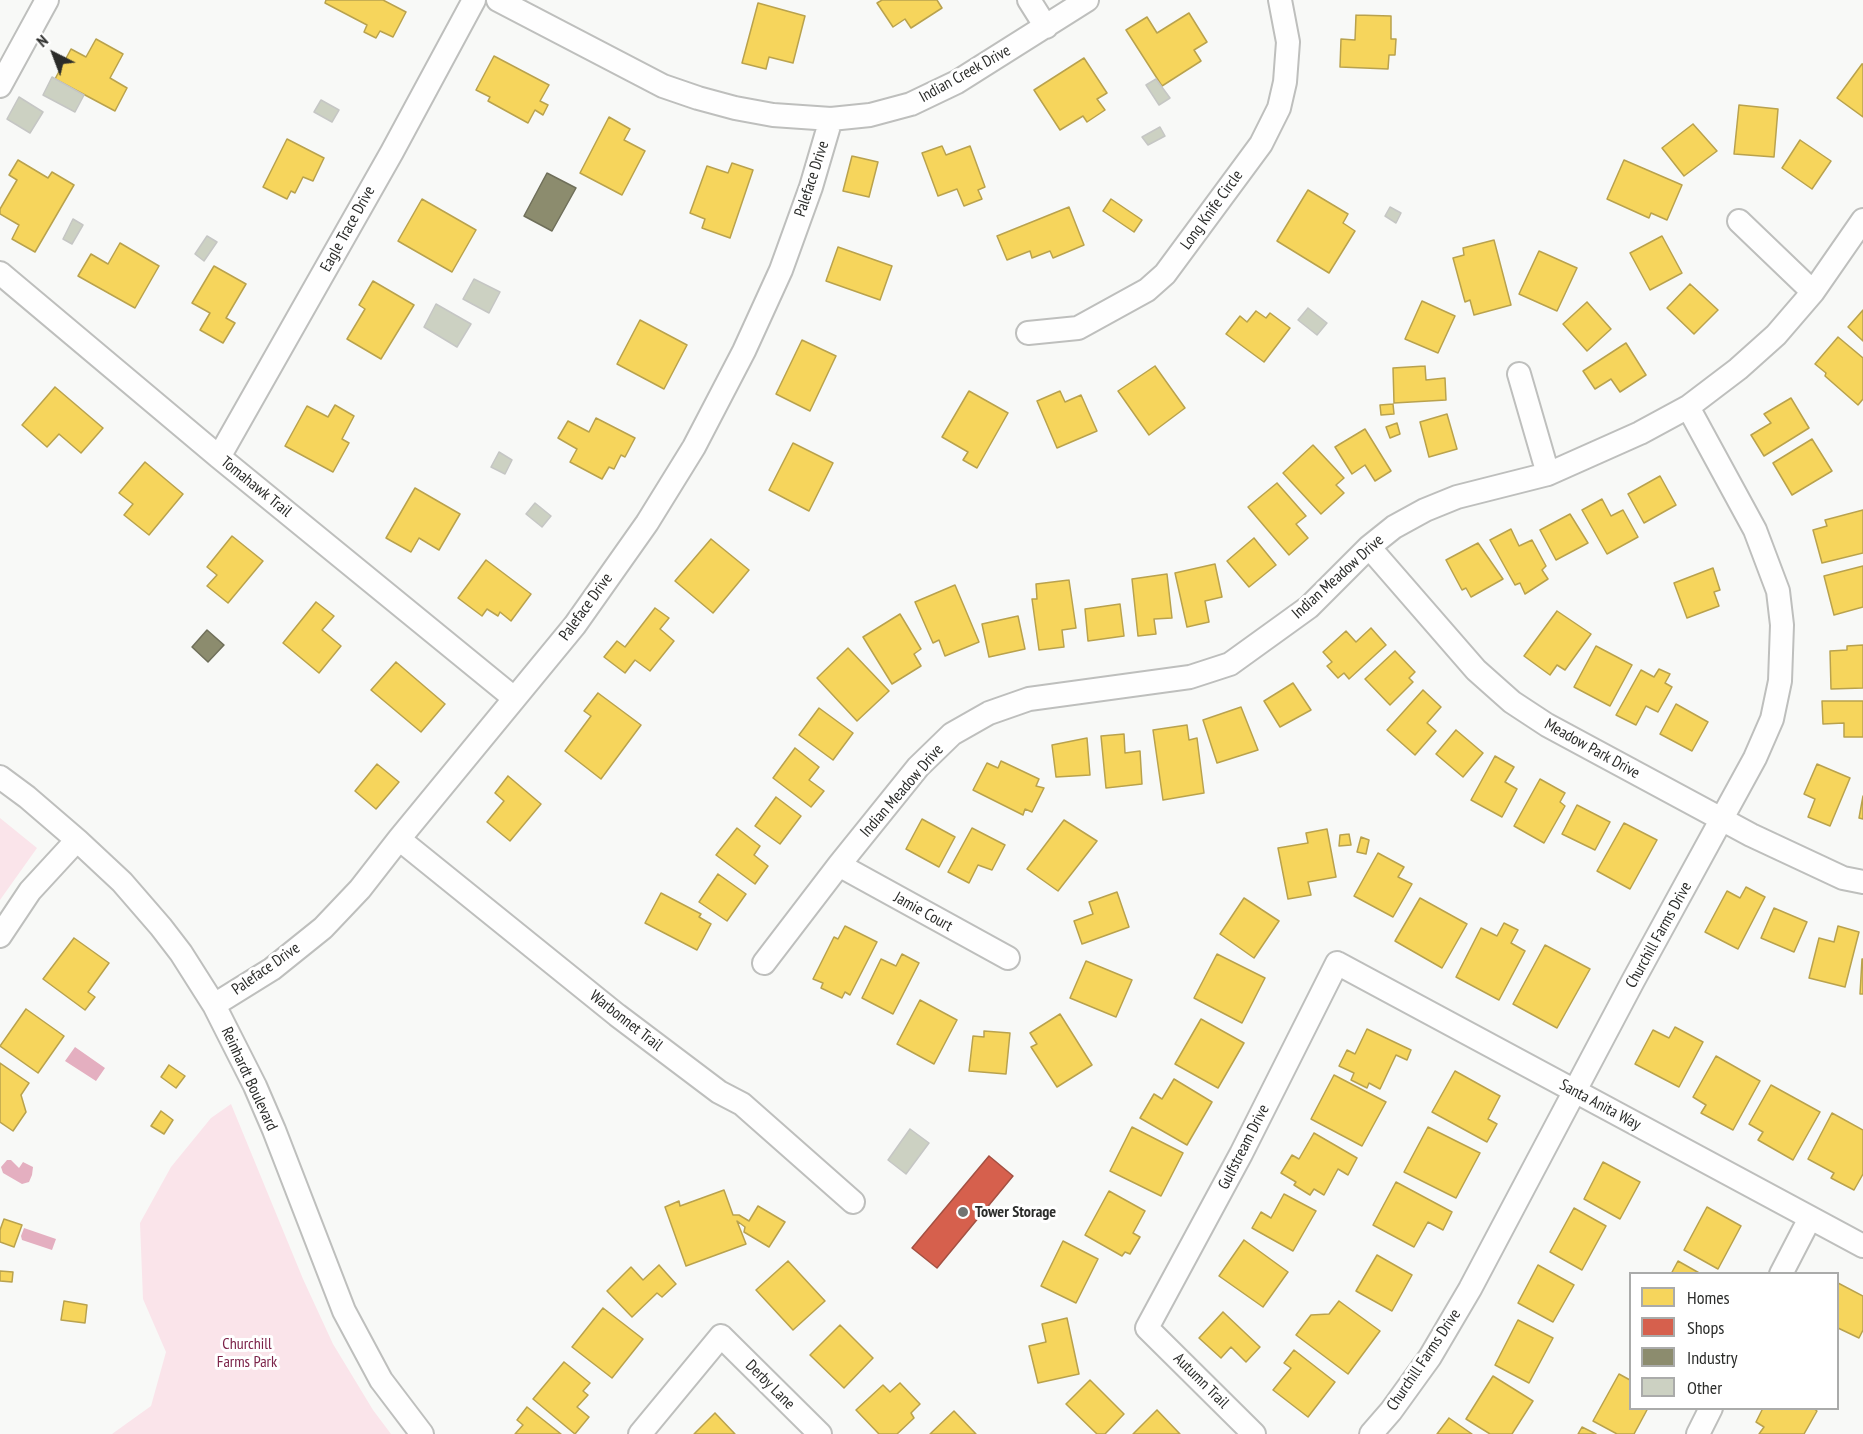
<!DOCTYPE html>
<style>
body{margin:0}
#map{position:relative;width:1863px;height:1434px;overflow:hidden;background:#f8f9f7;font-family:"PT Sans Narrow",sans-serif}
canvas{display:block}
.legend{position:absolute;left:1629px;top:1272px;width:210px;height:138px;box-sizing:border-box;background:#fff;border:2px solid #aaabaa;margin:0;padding:8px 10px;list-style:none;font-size:18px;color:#2b2c2a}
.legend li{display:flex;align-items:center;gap:12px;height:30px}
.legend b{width:30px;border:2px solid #aaabaa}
.north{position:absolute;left:24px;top:24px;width:60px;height:60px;-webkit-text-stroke:4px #fff;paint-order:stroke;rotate:318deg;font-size:16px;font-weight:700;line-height:24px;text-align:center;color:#2b2c2a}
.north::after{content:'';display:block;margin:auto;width:21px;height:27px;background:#2b2c2a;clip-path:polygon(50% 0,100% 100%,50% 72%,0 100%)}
</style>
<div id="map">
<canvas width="1863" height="1434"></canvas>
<ul class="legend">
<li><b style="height:16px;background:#f6d55c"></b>Homes</li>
<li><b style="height:16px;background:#d6604d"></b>Shops</li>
<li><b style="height:16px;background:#8c8c6e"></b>Industry</li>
<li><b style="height:16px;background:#ccd1c2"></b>Other</li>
</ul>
<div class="north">N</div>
</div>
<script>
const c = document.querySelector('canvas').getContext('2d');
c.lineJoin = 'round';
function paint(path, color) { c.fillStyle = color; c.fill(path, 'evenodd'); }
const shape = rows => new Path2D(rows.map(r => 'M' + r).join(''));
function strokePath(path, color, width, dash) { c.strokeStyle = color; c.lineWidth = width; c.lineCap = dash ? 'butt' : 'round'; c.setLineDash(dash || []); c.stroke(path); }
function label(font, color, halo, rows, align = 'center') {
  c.font = font + ' "PT Sans Narrow",sans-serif'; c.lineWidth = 6; c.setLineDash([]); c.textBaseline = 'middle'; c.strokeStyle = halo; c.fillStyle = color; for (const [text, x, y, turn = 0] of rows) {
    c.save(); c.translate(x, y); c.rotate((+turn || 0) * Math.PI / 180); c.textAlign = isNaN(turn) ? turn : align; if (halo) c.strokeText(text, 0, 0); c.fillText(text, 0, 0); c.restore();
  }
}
paint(shape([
 [0,818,37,848,0,900],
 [231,1104,303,1279,333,1344,373,1410,391,1434,112,1434,151,1406,166,1352,143,1299,140,1223,171,1167,211,1118]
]), '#fae4ea');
paint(shape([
 [75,1047,105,1068,96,1081,65,1061],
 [7,1160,11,1160,19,1168,23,1162,33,1167,32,1175,29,1182,22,1184,3,1173,1,1167],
 [24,1228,56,1239,52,1250,22,1240,21,1236]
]), '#e4afc0');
const homes = shape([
 [326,0,383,0,406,12,393,37,380,31,376,38,364,32,367,25,325,3,326,0],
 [882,0,937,0,942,8,911,28,905,19,893,27,877,3,882,0],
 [758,3,805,16,793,63,769,57,766,69,742,63,758,3],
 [1189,13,1207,42,1194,50,1201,61,1162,86,1126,30,1147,17,1157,33,1189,13],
 [1356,15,1391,16,1391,39,1396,39,1395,55,1389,55,1388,69,1340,67,1341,39,1355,40,1356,15],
 [96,39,123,54,110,78,127,88,115,111,55,79,71,49,86,57,96,39],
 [494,56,549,85,540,101,548,105,543,115,535,110,528,123,488,101,490,97,476,90,494,56],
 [1084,58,1107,93,1097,99,1105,110,1087,122,1083,116,1060,130,1034,90,1084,58],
 [1862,64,1863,64,1863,117,1837,98,1862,64],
 [1739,105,1778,109,1774,157,1734,154,1739,105],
 [609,117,630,129,624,140,645,151,622,195,580,173,609,117],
 [1693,124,1717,151,1684,176,1662,148,1693,124],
 [287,139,324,158,313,181,303,177,295,193,291,191,287,199,263,187,287,139],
 [1800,140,1831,161,1812,189,1782,168,1800,140],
 [942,146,946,155,970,146,985,187,978,190,982,199,964,206,957,189,938,196,922,153,942,146],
 [852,156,878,162,869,197,843,191,852,156],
 [18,160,48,178,52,172,74,185,35,252,12,239,19,225,0,214,0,209,17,180,9,175,18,160],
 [1624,160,1682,185,1667,220,1651,213,1649,218,1607,199,1624,160],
 [732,163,753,170,730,238,702,228,705,219,690,213,707,166,728,173,732,163],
 [1308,190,1348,214,1343,223,1355,231,1329,273,1277,241,1308,190],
 [422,199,476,230,452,272,398,241,422,199],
 [1111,199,1142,220,1134,232,1103,211,1111,199],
 [1069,207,1084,245,1053,258,1050,251,1032,258,1030,251,1007,260,997,236,1069,207],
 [1662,236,1682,273,1650,290,1630,253,1662,236],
 [1494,240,1511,305,1474,315,1470,300,1465,302,1453,258,1464,255,1463,248,1494,240],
 [120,243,159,266,135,308,78,276,91,254,108,264,120,243],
 [838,247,892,266,880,300,826,281,838,247],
 [1539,251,1577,268,1557,311,1519,294,1539,251],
 [214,266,246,284,226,318,235,323,223,343,200,330,210,313,192,303,214,266],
 [373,281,414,305,381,359,347,339,365,309,359,305,373,281],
 [1690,284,1718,310,1694,334,1667,308,1690,284],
 [1422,301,1455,316,1438,353,1405,339,1422,301],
 [1587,302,1611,329,1587,351,1563,324,1587,302],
 [1863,310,1863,341,1848,327,1863,310],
 [1256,311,1266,318,1270,313,1290,328,1264,362,1226,334,1240,316,1247,322,1256,311],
 [640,320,687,345,664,389,617,364,640,320],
 [1838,337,1863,358,1863,399,1858,405,1825,376,1826,373,1815,364,1838,337],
 [802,340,836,356,810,411,776,394,802,340],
 [1626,343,1646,375,1620,392,1611,379,1595,389,1583,371,1626,343],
 [1155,366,1185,408,1149,435,1118,391,1155,366],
 [1425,366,1426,380,1445,378,1446,400,1394,403,1393,368,1425,366],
 [55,387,103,428,81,453,59,434,47,447,22,425,55,387],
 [969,391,1008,413,977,468,963,460,968,452,942,437,969,391],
 [1060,391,1065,402,1081,395,1097,431,1057,448,1037,401,1060,391],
 [1791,398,1809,428,1764,456,1751,435,1771,423,1764,414,1791,398],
 [1393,404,1394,414,1381,415,1380,405,1393,404],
 [335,405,354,416,342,439,349,443,333,472,285,446,307,406,328,417,335,405],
 [1447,414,1457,449,1429,457,1420,422,1447,414],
 [596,418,635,438,625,457,621,455,614,469,609,467,602,479,570,462,577,449,558,438,568,421,589,432,596,418],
 [1397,423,1400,434,1390,438,1386,427,1397,423],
 [1365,429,1391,471,1375,481,1365,465,1352,474,1335,447,1365,429],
 [1812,439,1832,471,1792,495,1773,463,1812,439],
 [793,443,833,463,809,511,769,490,793,443],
 [1313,445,1344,478,1336,485,1344,493,1321,514,1283,473,1313,445],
 [145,462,183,494,149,535,124,515,133,504,119,493,145,462],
 [1660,476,1676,505,1644,523,1628,494,1660,476],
 [1277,483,1306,516,1296,524,1308,538,1289,555,1248,507,1277,483],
 [415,488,460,514,439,550,419,538,411,552,386,538,415,488],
 [1602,499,1611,516,1623,510,1638,537,1607,554,1582,510,1602,499],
 [1863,510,1863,553,1822,563,1813,530,1827,526,1825,520,1863,510],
 [1570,514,1588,543,1556,560,1540,530,1570,514],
 [1511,529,1519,546,1532,540,1546,566,1542,570,1548,579,1525,594,1520,583,1515,585,1490,540,1511,529],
 [232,536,263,561,228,603,207,586,217,575,207,567,232,536],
 [1254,538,1276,565,1249,587,1227,561,1254,538],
 [711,539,749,570,713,613,675,581,711,539],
 [1478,543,1503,579,1471,597,1466,588,1462,590,1446,560,1478,543],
 [486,560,531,594,511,621,500,612,498,616,487,609,482,616,458,598,486,560],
 [1215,564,1222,597,1205,601,1209,622,1187,627,1175,573,1215,564],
 [1863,566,1863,607,1834,615,1824,576,1863,566],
 [1713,568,1720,590,1714,592,1719,606,1687,618,1674,583,1713,568],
 [1167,574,1172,618,1154,619,1156,634,1138,636,1132,579,1167,574],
 [1069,580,1076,628,1062,630,1064,647,1039,650,1032,599,1037,599,1036,584,1069,580],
 [955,585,979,642,945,656,939,640,933,643,915,602,955,585],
 [316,602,334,616,322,630,341,646,319,673,283,643,316,602],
 [1120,604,1124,636,1088,641,1085,609,1120,604],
 [655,608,669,618,660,629,674,641,650,671,635,660,625,673,604,657,617,641,625,647,655,608],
 [1557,611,1591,634,1565,670,1557,665,1550,675,1524,656,1557,611],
 [900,614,921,649,914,654,921,666,892,684,863,637,900,614],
 [1018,616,1025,649,989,657,982,624,1018,616],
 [1371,628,1386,645,1349,679,1344,673,1338,678,1327,666,1332,662,1323,652,1346,631,1356,642,1371,628],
 [1863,645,1863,688,1831,689,1830,651,1847,650,1847,646,1863,645],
 [1596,646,1632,665,1610,706,1574,687,1596,646],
 [848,648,889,691,857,721,817,678,848,648],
 [1395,651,1415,672,1409,678,1413,682,1390,705,1365,679,1395,651],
 [396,662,445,704,421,732,371,690,396,662],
 [1659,669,1670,674,1665,683,1672,687,1658,712,1646,706,1636,725,1616,715,1641,670,1654,677,1659,669],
 [1293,683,1311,710,1280,727,1264,701,1293,683],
 [1423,690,1441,707,1427,723,1436,731,1415,755,1387,730,1423,690],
 [598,693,641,725,601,779,565,751,591,716,584,711,598,693],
 [1822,701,1863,701,1863,737,1844,737,1844,723,1823,724,1822,701],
 [1676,704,1708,722,1692,751,1660,734,1676,704],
 [1241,707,1258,750,1217,763,1203,720,1241,707],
 [819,708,853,733,833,760,799,735,819,708],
 [1187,725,1189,740,1197,738,1204,793,1163,800,1153,730,1187,725],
 [1456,730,1483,753,1463,777,1436,754,1456,730],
 [1124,734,1125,753,1140,751,1142,784,1106,788,1101,736,1124,734],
 [1087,738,1090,775,1056,777,1052,745,1087,738],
 [795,748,819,767,809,780,824,791,811,807,773,778,795,748],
 [1495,756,1514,767,1505,782,1517,789,1502,817,1471,800,1495,756],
 [1001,761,1039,779,1036,786,1044,788,1032,812,1025,809,1023,815,973,790,987,763,998,768,1001,761],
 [377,764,399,782,376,809,355,791,377,764],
 [1817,764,1850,778,1830,826,1808,817,1815,799,1804,794,1817,764],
 [508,776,541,804,510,841,487,822,504,801,495,793,508,776],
 [1540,779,1565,793,1560,802,1565,806,1544,843,1514,826,1540,779],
 [1863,796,1863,819,1859,818,1863,796],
 [776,797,801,816,780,844,755,826,776,797],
 [1577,805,1610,822,1595,850,1562,834,1577,805],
 [922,819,955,837,939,867,906,849,922,819],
 [1064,820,1097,841,1058,891,1027,869,1064,820],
 [1624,823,1657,840,1630,889,1597,871,1624,823],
 [737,828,760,846,754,855,768,866,755,884,716,855,737,828],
 [972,828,1005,845,992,870,978,865,969,883,948,872,972,828],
 [1327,829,1336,877,1308,882,1311,895,1288,899,1278,848,1308,843,1306,833,1327,829],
 [1349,834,1351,845,1339,846,1340,835,1349,834],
 [1361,837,1369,840,1366,854,1357,852,1361,837],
 [1378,853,1404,867,1398,877,1412,884,1393,917,1354,896,1378,853],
 [718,874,746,894,727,921,699,902,718,874],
 [1746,887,1765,897,1738,949,1705,932,1727,891,1740,898,1746,887],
 [1117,892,1129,927,1082,944,1074,921,1093,914,1089,902,1117,892],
 [661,893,701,914,699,917,711,924,697,950,645,923,661,893],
 [1244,898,1279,921,1254,958,1220,934,1244,898],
 [1420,898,1467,924,1442,968,1395,941,1420,898],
 [1774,908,1807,922,1794,952,1761,938,1774,908],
 [1504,923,1518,930,1511,943,1525,951,1499,1000,1456,977,1481,928,1497,936,1504,923],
 [845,926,877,942,850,995,845,992,842,998,821,988,823,983,813,979,834,937,838,939,845,926],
 [1838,926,1859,932,1845,987,1809,978,1819,938,1834,942,1838,926],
 [74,938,109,963,88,992,95,997,85,1010,43,979,74,938],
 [1545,945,1590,969,1557,1028,1513,1004,1545,945],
 [902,954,919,963,893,1014,862,998,881,959,896,966,902,954],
 [1217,954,1265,978,1242,1023,1194,998,1217,954],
 [1862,959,1863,959,1863,994,1860,994,1862,959],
 [1086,961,1132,980,1116,1017,1070,998,1086,961],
 [920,1000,957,1020,934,1064,897,1044,920,1000],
 [26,1009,64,1036,38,1073,0,1046,26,1009],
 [1060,1014,1092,1065,1057,1087,1031,1047,1037,1044,1030,1033,1060,1014],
 [1201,1019,1244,1043,1218,1088,1175,1064,1201,1019],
 [1675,1027,1703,1042,1679,1087,1635,1064,1653,1030,1669,1038,1675,1027],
 [1367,1029,1411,1050,1407,1060,1396,1055,1380,1089,1369,1083,1367,1088,1351,1080,1354,1073,1339,1066,1347,1050,1355,1054,1367,1029],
 [984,1031,1010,1033,1006,1074,969,1071,973,1036,984,1037,984,1031],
 [1716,1056,1760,1081,1733,1130,1701,1113,1706,1105,1693,1097,1716,1056],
 [0,1063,29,1083,21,1095,26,1112,13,1131,0,1122,0,1063],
 [169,1065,185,1076,176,1088,161,1077,169,1065],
 [1455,1071,1500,1096,1488,1119,1497,1124,1487,1142,1432,1112,1455,1071],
 [1334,1075,1386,1102,1362,1146,1311,1119,1334,1075],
 [1174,1079,1212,1102,1187,1145,1140,1118,1154,1094,1162,1099,1174,1079],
 [1771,1085,1820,1112,1793,1160,1758,1140,1763,1132,1749,1124,1771,1085],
 [161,1111,173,1120,164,1134,151,1126,161,1111],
 [1832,1113,1863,1130,1863,1174,1854,1190,1831,1178,1834,1173,1808,1159,1832,1113],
 [1132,1127,1183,1153,1161,1196,1110,1171,1132,1127],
 [1428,1127,1480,1153,1456,1198,1404,1172,1428,1127],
 [1314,1133,1357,1158,1348,1175,1338,1169,1324,1195,1314,1189,1310,1195,1294,1185,1296,1182,1281,1173,1292,1155,1299,1159,1314,1133],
 [1603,1162,1640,1182,1620,1219,1584,1199,1603,1162],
 [1396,1182,1452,1212,1443,1230,1428,1222,1414,1247,1373,1225,1396,1182],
 [724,1190,733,1215,739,1215,749,1221,758,1206,785,1222,769,1247,744,1232,745,1227,737,1221,746,1244,686,1266,665,1207,679,1201,680,1206,724,1190],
 [1109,1191,1145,1211,1133,1233,1140,1237,1130,1254,1125,1252,1122,1256,1085,1235,1109,1191],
 [1284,1194,1316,1211,1293,1251,1252,1228,1261,1212,1271,1218,1284,1194],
 [1707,1207,1741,1226,1718,1269,1684,1250,1707,1207],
 [1574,1208,1606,1226,1582,1270,1550,1252,1574,1208],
 [4,1219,22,1225,14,1247,0,1242,0,1230,4,1219],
 [1244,1240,1288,1272,1263,1307,1219,1276,1244,1240],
 [1063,1241,1098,1259,1076,1303,1041,1286,1063,1241],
 [1377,1255,1412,1275,1392,1311,1356,1291,1377,1255],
 [788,1261,825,1301,793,1330,756,1290,788,1261],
 [1678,1261,1701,1274,1671,1274,1678,1261],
 [659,1265,676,1284,662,1297,657,1293,632,1317,607,1291,631,1267,643,1280,659,1265],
 [1538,1265,1574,1285,1553,1322,1518,1303,1538,1265],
 [0,1271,13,1272,12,1282,0,1281,0,1271],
 [1838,1283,1863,1296,1863,1330,1859,1338,1838,1328,1838,1283],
 [64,1301,87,1305,85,1323,61,1320,64,1301],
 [1339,1301,1380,1331,1348,1374,1296,1335,1311,1315,1329,1314,1339,1301],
 [603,1308,643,1339,612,1378,572,1347,603,1308],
 [1223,1312,1260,1347,1246,1362,1231,1347,1221,1358,1199,1338,1223,1312],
 [1067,1318,1079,1374,1038,1383,1029,1346,1046,1342,1042,1324,1067,1318],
 [1518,1320,1553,1338,1529,1383,1495,1365,1518,1320],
 [840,1325,873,1358,844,1388,810,1355,840,1325],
 [1294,1350,1335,1382,1308,1417,1273,1390,1291,1368,1284,1363,1294,1350],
 [564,1362,590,1383,583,1391,588,1395,577,1407,589,1417,575,1434,533,1399,564,1362],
 [1619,1374,1630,1380,1630,1408,1648,1408,1634,1434,1617,1434,1593,1421,1619,1374],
 [1493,1376,1533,1401,1512,1434,1490,1434,1466,1419,1493,1376],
 [1090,1380,1124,1414,1105,1434,1097,1434,1066,1404,1090,1380],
 [900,1383,920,1404,911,1413,914,1418,897,1434,879,1434,856,1410,883,1385,890,1392,900,1383],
 [527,1407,561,1434,515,1434,523,1425,517,1420,527,1407],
 [1763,1408,1813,1408,1817,1411,1804,1434,1759,1434,1764,1427,1756,1422,1763,1408],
 [1157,1410,1180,1434,1133,1434,1157,1410],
 [954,1411,976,1434,930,1434,954,1411],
 [715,1413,735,1434,694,1434,715,1413],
 [1449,1418,1472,1434,1437,1434,1449,1418],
 [1582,1427,1596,1434,1578,1434,1582,1427]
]);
paint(homes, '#f6d55c');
strokePath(homes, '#b9a24d', 1.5);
const shops = shape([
 [989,1156,1013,1176,937,1268,912,1248,989,1156]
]);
paint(shops, '#d6604d');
strokePath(shops, '#a35042', 1.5);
const industry = shape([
 [547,173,576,188,552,231,524,216,547,173],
 [207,630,224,645,208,662,192,647,207,630]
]);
paint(industry, '#8c8c6e');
strokePath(industry, '#6f6f5a', 1.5);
const building = shape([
 [52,77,84,95,75,112,43,95,52,77],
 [1156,79,1170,98,1159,105,1146,85,1156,79],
 [19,97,43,112,30,133,7,119,19,97],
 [321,100,339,110,332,122,314,112,321,100],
 [1160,127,1165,136,1148,145,1142,137,1160,127],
 [1390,207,1401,213,1396,223,1385,216,1390,207],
 [73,219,83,225,72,244,63,239,73,219],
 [207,236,217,242,204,261,195,254,207,236],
 [474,279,500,292,489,313,463,299,474,279],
 [436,304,471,324,457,347,424,327,436,304],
 [1308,308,1327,323,1317,335,1298,320,1308,308],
 [499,452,512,460,505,474,491,467,499,452],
 [535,503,551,516,542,527,526,514,535,503],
 [910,1129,929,1143,906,1174,888,1160,910,1129]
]);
paint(building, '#ccd1c2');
strokePath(building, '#c5c6c4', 1.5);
const minor = shape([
 [498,0,663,86,698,98,735,108,773,115,831,119,870,115,911,104,957,82,1087,0],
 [1029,0,1046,27],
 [0,86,47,0],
 [1739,221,1813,292],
 [0,273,219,457,514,698],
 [1028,333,1078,328,1147,290,1165,274,1261,144,1279,108,1285,82,1288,42,1280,0],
 [1519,374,1548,474],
 [219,457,392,152,474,0],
 [1369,547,1476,670,1512,702,1547,725,1751,835,1843,878,1863,882],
 [0,777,27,797,77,840,122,882,161,927,181,953,214,1005,255,1086,274,1130,344,1311,381,1380,422,1434],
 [399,839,617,1015,719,1092,742,1104,853,1202],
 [839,865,1008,958],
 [0,936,30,891,77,840],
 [764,963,839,865,918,767,952,734,989,713,1029,699,1190,677,1230,664,1309,607,1369,547,1394,527,1425,510,1457,497,1548,474,1640,433,1688,407,1738,369,1776,335,1813,292,1863,220],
 [214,1005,272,969,323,928,360,889,399,839,575,625,647,523,694,447,744,351,781,270,811,187,831,119],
 [1781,1274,1810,1218],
 [640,1434,721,1336,820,1434],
 [1254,1434,1147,1328,1241,1154,1337,963,1863,1246],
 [1371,1434,1391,1411,1430,1357,1470,1289,1633,981,1755,758,1772,719,1780,681,1782,625,1778,591,1755,530,1688,407],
 [1698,1434,1711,1408]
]);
strokePath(minor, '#bebfbd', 26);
strokePath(minor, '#fefefe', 22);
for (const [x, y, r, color] of [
 [963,1212,6,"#737472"]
]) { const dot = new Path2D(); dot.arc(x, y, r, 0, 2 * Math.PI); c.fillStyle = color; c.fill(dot); strokePath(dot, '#fff', 2); }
label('16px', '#2b2c2a', '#fff', [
 ["Indian Creek Drive",965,74,-29],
 ["Paleface Drive",812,179,-72],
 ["Long Knife Circle",1212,210,-54],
 ["Eagle Trace Drive",348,229,-61],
 ["Tomahawk Trail",256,487,39],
 ["Indian Meadow Drive",1338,577,-42],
 ["Paleface Drive",586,607,-54],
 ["Meadow Park Drive",1592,749,29],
 ["Indian Meadow Drive",902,791,-49],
 ["Jamie Court",923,912,29],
 ["Churchill Farms Drive",1659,935,-61],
 ["Paleface Drive",266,969,-35],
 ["Warbonnet Trail",626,1021,38],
 ["Reinhardt Boulevard",249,1079,65],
 ["Santa Anita Way",1600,1105,28],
 ["Gulfstream Drive",1244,1147,-63],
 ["Churchill Farms Drive",1424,1360,-56],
 ["Autumn Trail",1201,1381,45],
 ["Derby Lane",770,1385,45]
]);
label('bold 16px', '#2b2c2a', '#fff', [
 ["Tower Storage",975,1212]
], 'left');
label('16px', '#7c2349', '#fff', [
 ["Churchill",247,1344],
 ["Farms Park",247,1362]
]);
</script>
